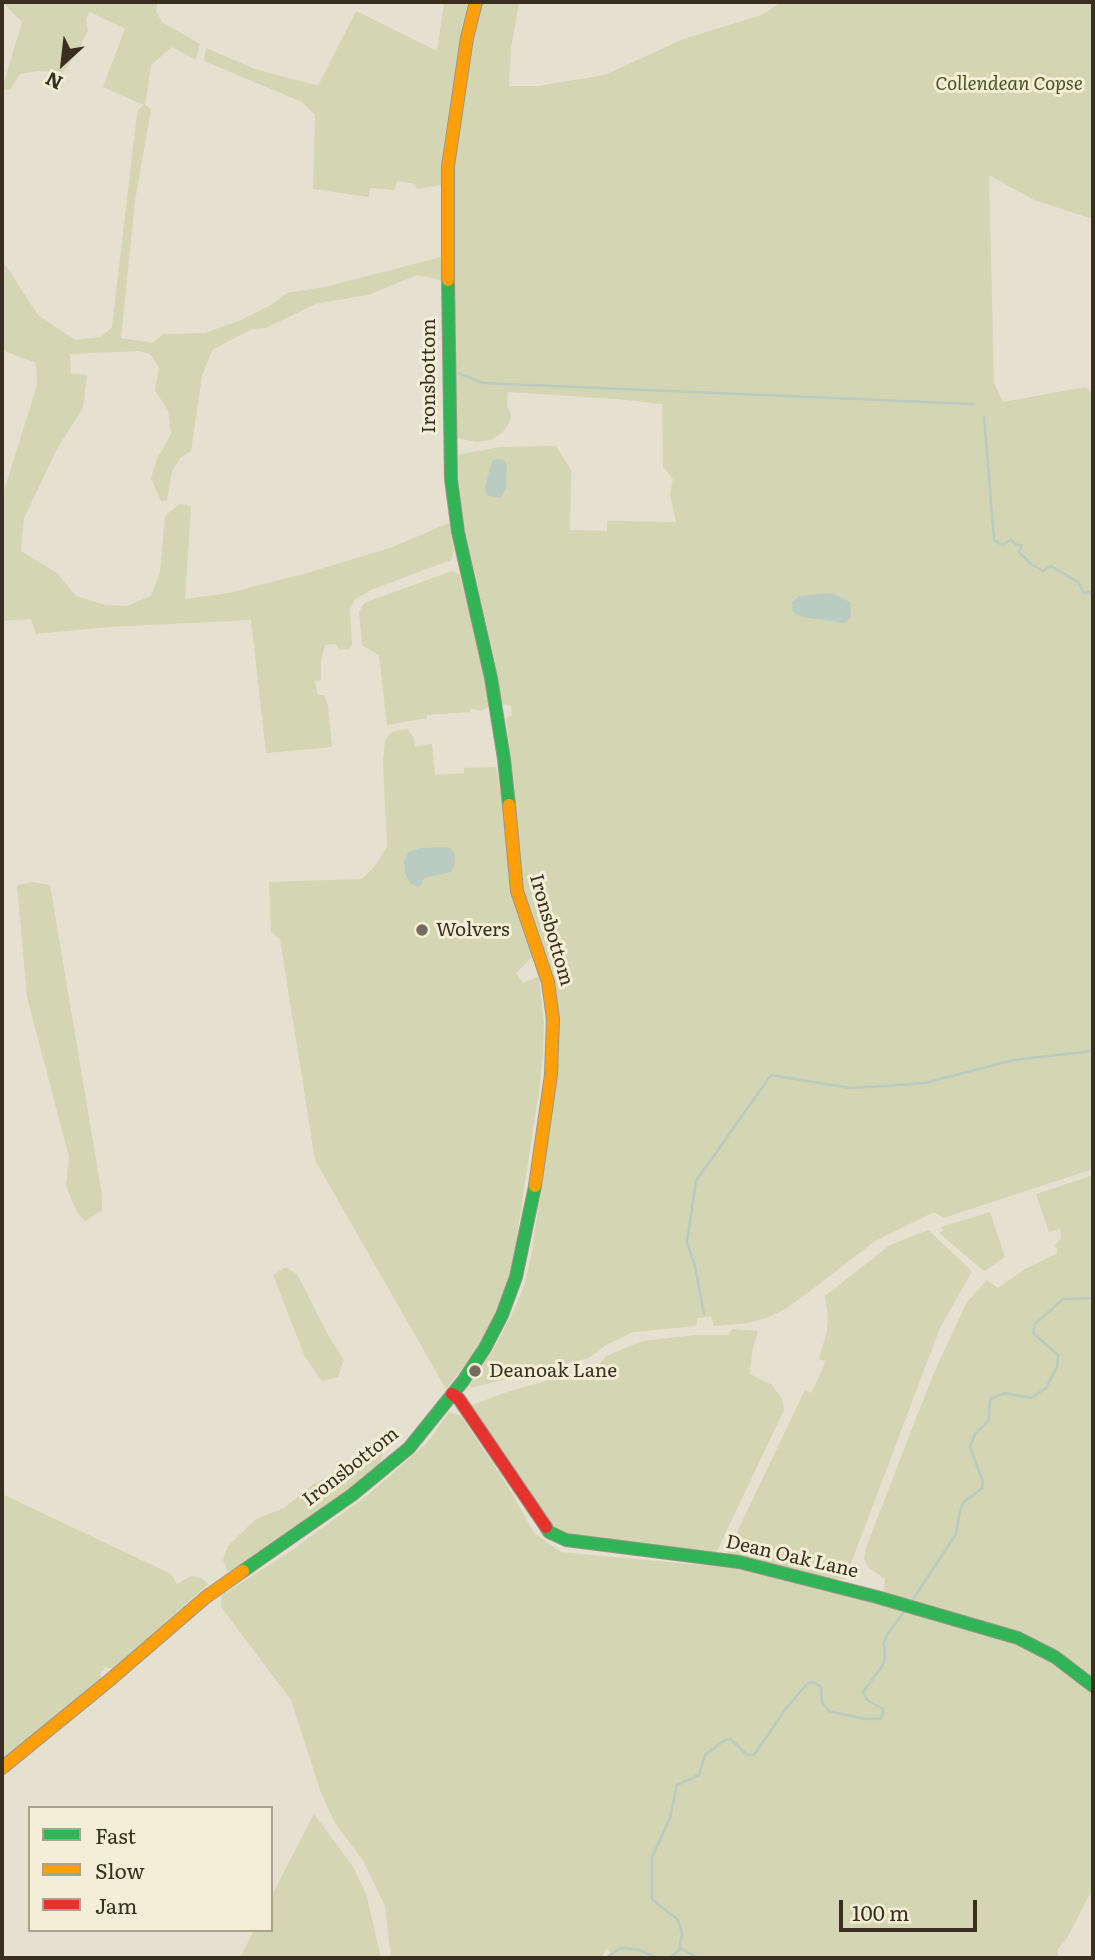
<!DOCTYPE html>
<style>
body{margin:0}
#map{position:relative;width:1095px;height:1960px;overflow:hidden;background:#e5e0d0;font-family:Literata,serif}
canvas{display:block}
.frame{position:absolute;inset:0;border:4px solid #3a2e20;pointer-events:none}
.legend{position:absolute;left:28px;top:1806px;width:245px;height:126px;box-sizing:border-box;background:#f5eed7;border:2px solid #aaa18e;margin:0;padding:9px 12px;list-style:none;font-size:21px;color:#3a2e20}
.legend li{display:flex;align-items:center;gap:14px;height:35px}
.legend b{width:35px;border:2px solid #aaa18e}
.north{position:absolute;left:28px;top:28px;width:70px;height:70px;-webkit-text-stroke:5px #f5eed7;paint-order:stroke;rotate:207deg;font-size:19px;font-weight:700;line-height:28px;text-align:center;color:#3a2e20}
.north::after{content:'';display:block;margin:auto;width:24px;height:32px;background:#3a2e20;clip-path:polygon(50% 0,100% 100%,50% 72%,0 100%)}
.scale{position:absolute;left:839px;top:1900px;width:138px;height:32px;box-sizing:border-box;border:4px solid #3a2e20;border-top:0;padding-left:9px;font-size:21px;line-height:24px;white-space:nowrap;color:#3a2e20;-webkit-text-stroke:5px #f5eed7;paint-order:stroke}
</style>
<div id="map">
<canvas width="1095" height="1960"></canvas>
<div class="frame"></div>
<ul class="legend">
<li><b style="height:9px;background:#30b455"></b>Fast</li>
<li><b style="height:9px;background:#ff9f0a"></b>Slow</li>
<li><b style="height:9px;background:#e5322d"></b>Jam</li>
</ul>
<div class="north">N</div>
<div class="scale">100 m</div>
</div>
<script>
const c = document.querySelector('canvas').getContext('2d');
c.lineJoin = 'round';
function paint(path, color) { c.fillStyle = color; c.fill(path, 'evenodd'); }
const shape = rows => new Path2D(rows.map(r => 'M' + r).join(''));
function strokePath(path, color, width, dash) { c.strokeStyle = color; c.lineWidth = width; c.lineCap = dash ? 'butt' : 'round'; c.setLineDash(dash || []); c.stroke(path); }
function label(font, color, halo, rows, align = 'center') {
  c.font = font + ' Literata,serif'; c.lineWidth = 6; c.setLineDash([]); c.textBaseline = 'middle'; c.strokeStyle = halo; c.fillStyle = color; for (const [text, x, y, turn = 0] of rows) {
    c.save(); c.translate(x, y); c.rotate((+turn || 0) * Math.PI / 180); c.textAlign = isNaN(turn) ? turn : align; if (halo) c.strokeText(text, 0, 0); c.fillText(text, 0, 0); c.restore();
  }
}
paint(shape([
 [5,2,158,2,156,11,162,22,200,44,196,60,172,47,151,65,145,105,151,109,135,201,121,338,153,343,163,334,205,333,241,320,271,305,287,293,329,286,441,257,442,280,417,275,368,295,315,304,266,328,252,329,212,350,202,376,191,451,180,458,172,471,167,500,161,501,151,478,157,459,171,434,168,410,155,391,159,367,150,354,138,351,70,354,71,374,87,375,83,408,58,447,24,518,21,551,57,573,76,596,105,605,127,606,151,596,160,572,165,516,179,504,191,506,185,599,229,593,307,573,390,548,449,523,454,552,451,560,373,589,355,599,350,610,352,645,350,649,340,650,336,644,325,645,321,661,321,680,315,681,318,695,324,695,328,706,332,747,266,753,251,620,108,627,36,634,31,619,2,621,2,497,37,385,36,363,2,350,2,260,38,315,75,340,101,337,112,327,136,122,138,110,144,105,103,87,125,29,90,12,86,19,88,30,79,50,63,72,37,71,20,74,10,90,2,89,22,22,6,6],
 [444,2,519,2,511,48,509,86,538,86,605,75,683,39,762,15,781,2,1093,2,1093,219,1034,200,989,175,994,383,1003,402,1086,387,1093,395,1093,1169,944,1218,934,1212,875,1241,809,1292,785,1309,766,1318,749,1323,714,1326,711,1316,698,1318,696,1326,633,1332,606,1345,589,1358,470,1388,470,1385,492,1352,513,1312,524,1286,531,1257,549,1137,557,1078,559,1032,556,991,548,957,532,957,516,973,523,983,539,977,544,1024,543,1051,540,1083,513,1262,503,1295,487,1330,474,1353,446,1389,315,1160,280,939,271,932,269,882,362,879,374,867,387,847,383,761,385,740,392,732,407,729,414,737,415,746,432,744,435,775,464,773,464,768,496,767,500,790,515,789,506,718,512,715,511,706,502,704,495,662,464,525,456,455,500,447,556,446,571,470,570,530,607,531,607,521,676,522,670,494,673,479,663,467,662,404,617,399,508,392,507,406,511,414,509,424,502,433,491,440,477,442,457,438,450,260,454,172,460,108,449,108,443,149,441,185,417,189,415,184,397,181,395,190,370,188,369,197,313,189,315,115,302,102,204,61,206,48,255,69,318,86,356,11,437,51],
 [507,465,506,488,486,495,485,486,491,468],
 [452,571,459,574,475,631,489,706,481,711,474,709,470,709,470,712,427,715,427,718,387,725,379,655,362,645,359,612,364,603],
 [32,882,50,885,102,1195,102,1210,85,1221,76,1211,66,1185,69,1157,27,997,17,885],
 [1093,1175,1093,1681,1050,1647,1023,1632,883,1595,885,1579,867,1566,864,1558,866,1548,909,1436,936,1368,967,1302,987,1280,998,1288,1025,1269,1058,1253,1055,1245,1061,1238,1060,1229,1049,1232,1036,1194],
 [990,1212,1005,1257,984,1271,939,1233,943,1231,941,1227],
 [928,1230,972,1271,940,1328,845,1579,816,1579,726,1555,805,1390,811,1393,823,1368,825,1361,819,1359,827,1331,828,1316,825,1296,890,1245],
 [286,1267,297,1274,327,1333,344,1360,338,1377,322,1381,305,1357,273,1275],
 [732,1329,758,1331,752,1353,750,1374,772,1385,782,1399,784,1410,716,1553,561,1534,549,1525,470,1406,504,1393,598,1366,606,1356,643,1341,696,1335,728,1335],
 [449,1412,461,1416,509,1488,534,1533,561,1552,742,1569,916,1614,1002,1639,1030,1651,1052,1663,1093,1693,1093,1888,1067,1938,1058,1949,1058,1958,614,1958,607,1948,603,1955,605,1958,391,1958,385,1906,364,1862,335,1823,321,1793,291,1700,221,1607,222,1595,288,1553,368,1495,428,1442],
 [371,1444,383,1455,377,1470,262,1551,228,1572,223,1560,228,1546,256,1519,284,1508,311,1486,340,1469],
 [2,1494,171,1574,177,1584,191,1576,201,1578,208,1584,114,1669,106,1667,101,1672,101,1678,64,1711,2,1760],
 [314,1814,354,1868,367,1897,381,1958,240,1958,254,1930,271,1930,271,1897]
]), '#d3d5b3');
paint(shape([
 [497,459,504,460,507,465,506,488,501,498,486,495,485,487,492,461],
 [831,593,850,602,851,617,845,623,802,617,793,612,792,602,800,596],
 [448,847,454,852,455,863,451,872,424,878,421,885,417,887,410,883,405,873,404,861,408,853,419,848]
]), '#bacbc1');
strokePath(shape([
 [458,373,483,383,973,404],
 [984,417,994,540,1002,545,1011,540,1017,545,1022,545,1019,552,1031,564,1043,571,1051,566,1078,582,1084,593,1089,592,1093,596],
 [704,1314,695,1266,687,1242,696,1181,771,1075,850,1088,883,1086,925,1083,1013,1060,1093,1051],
 [910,1604,956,1534,960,1510,964,1502,982,1488,983,1482,970,1447,975,1434,989,1420,990,1399,1005,1393,1031,1398,1046,1388,1057,1367,1058,1355,1033,1333,1035,1324,1063,1299,1093,1298],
 [680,1948,698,1958],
 [606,1958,619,1949,626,1948,639,1950,658,1958],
 [670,1958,679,1950,682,1933,678,1920,652,1899,652,1857,670,1818,677,1785,699,1775,705,1755,725,1740,731,1739,747,1755,754,1755,787,1707,808,1683,814,1682,821,1687,822,1702,829,1711,865,1719,880,1719,883,1714,883,1709,867,1700,863,1692,883,1665,885,1657,884,1643,887,1635,906,1609]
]), '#bacbc1', 2.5);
const fast = shape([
 [448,280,451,479,458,532,491,678,504,759,509,805],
 [546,1527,549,1532,566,1540,739,1562,877,1597,1018,1638,1055,1657,1093,1686],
 [243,1571,352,1495,409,1448,463,1381,485,1348,502,1315,516,1277,535,1186]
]);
const slow = shape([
 [448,280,448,166,467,38,476,2],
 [509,805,517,891,548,982,553,1019,551,1075,535,1186],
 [2,1768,111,1679,206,1597,243,1571]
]);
const jam = shape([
 [452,1394,459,1399,546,1527]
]);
strokePath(fast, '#9a9488', 14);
strokePath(slow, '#9a9488', 14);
strokePath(jam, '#9a9488', 14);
strokePath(fast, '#30b455', 12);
strokePath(slow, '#ff9f0a', 12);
strokePath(jam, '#e5322d', 12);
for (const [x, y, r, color] of [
 [422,930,7,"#766c5e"],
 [475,1371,7,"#766c5e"]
]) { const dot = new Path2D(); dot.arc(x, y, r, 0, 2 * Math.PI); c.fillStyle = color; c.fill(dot); strokePath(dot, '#f5eed7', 2.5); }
label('italic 19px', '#485627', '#f5eed7', [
 ["Collendean Copse",1009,84]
]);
label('19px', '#3a2e20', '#f5eed7', [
 ["Ironsbottom",429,376,-90],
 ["Ironsbottom",551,930,74],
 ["Ironsbottom",351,1467,-38],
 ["Dean Oak Lane",792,1557,13]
]);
label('19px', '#3a2e20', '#f5eed7', [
 ["Wolvers",436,930],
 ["Deanoak Lane",489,1371]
], 'left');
</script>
